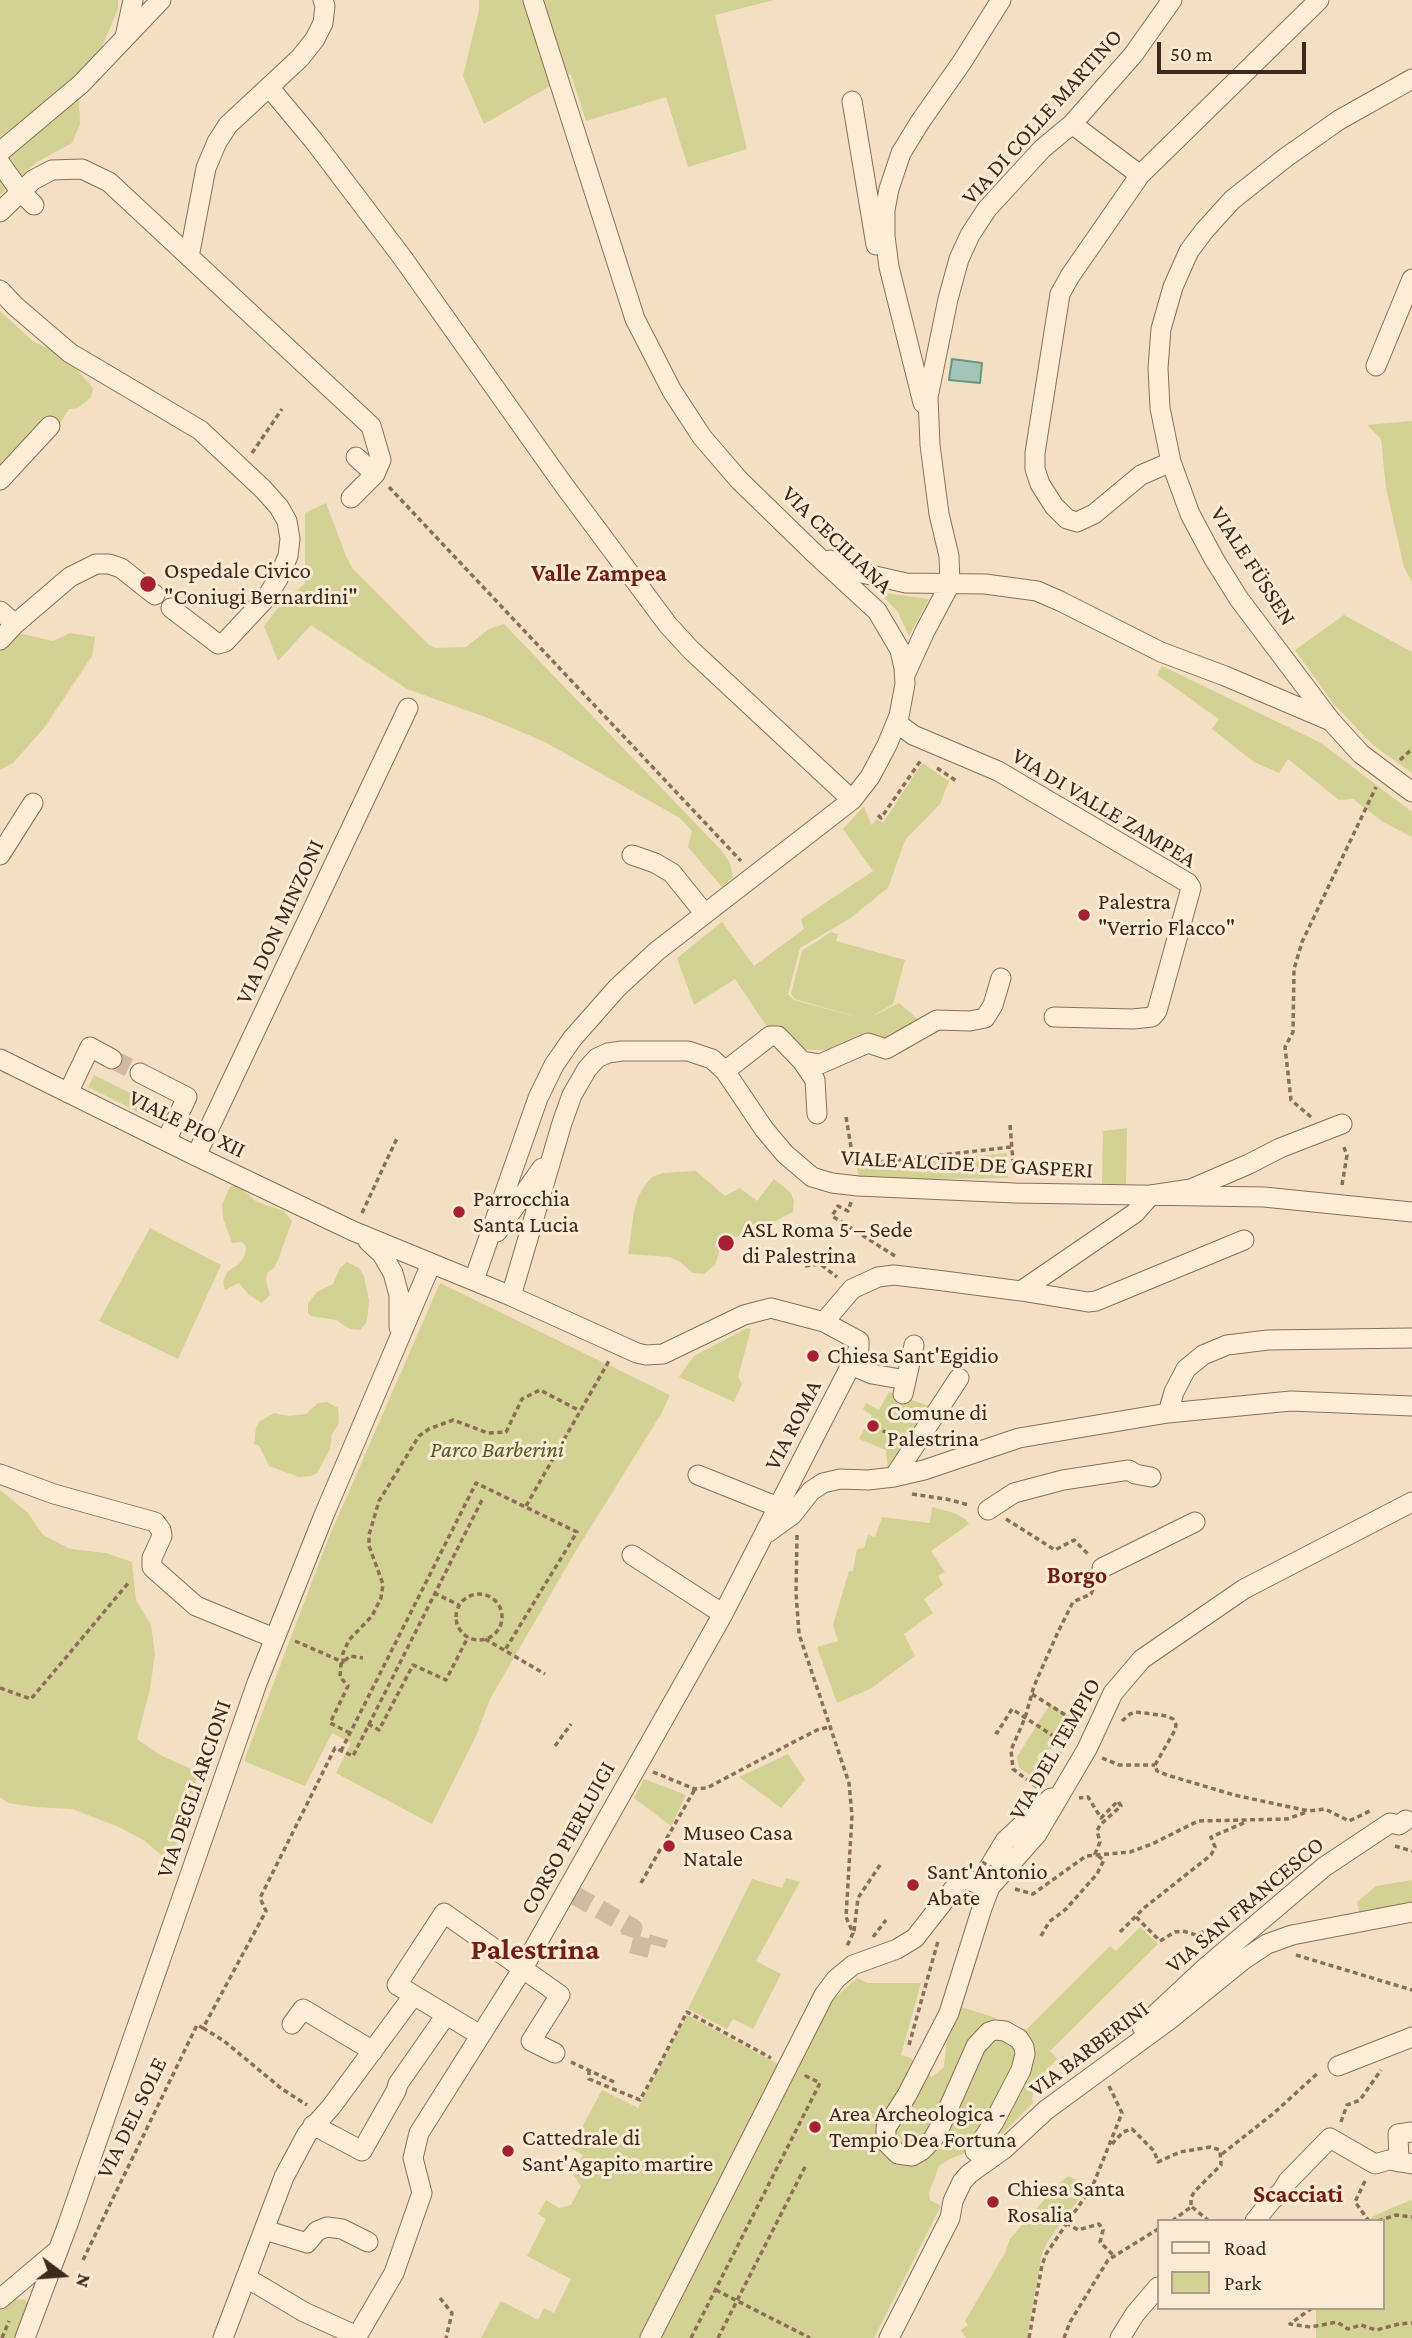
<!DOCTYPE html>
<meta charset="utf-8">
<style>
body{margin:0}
#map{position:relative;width:1412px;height:2338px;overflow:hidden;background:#f3dfc2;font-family:"Crimson Pro",serif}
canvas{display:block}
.legend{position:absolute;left:1157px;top:2219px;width:228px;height:91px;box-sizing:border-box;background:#f9ead3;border:2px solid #ae9d8a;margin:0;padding:9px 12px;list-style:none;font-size:21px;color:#3d291d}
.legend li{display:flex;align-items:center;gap:14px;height:35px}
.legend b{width:35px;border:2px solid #ae9d8a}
.north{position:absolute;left:28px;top:2240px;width:70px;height:70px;-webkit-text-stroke:5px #f9ead3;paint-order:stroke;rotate:106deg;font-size:19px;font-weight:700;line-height:28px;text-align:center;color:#3d291d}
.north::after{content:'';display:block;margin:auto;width:24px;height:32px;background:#3d291d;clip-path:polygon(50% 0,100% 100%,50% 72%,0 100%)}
.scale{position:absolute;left:1157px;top:42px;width:149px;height:32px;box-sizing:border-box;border:4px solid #3d291d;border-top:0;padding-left:9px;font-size:21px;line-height:24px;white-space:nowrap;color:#3d291d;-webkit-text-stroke:5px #f9ead3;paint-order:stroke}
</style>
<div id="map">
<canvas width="1412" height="2338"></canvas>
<ul class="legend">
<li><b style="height:9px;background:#fcedd6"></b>Road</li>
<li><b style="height:19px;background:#d2d294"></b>Park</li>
</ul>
<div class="north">N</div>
<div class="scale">50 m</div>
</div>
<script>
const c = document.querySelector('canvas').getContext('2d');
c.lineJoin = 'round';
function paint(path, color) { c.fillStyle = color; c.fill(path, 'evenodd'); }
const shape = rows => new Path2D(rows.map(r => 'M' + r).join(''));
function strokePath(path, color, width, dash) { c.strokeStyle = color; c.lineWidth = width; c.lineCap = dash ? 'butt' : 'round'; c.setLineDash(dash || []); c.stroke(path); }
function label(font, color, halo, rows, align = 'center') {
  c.font = font + ' "Crimson Pro",serif'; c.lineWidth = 6; c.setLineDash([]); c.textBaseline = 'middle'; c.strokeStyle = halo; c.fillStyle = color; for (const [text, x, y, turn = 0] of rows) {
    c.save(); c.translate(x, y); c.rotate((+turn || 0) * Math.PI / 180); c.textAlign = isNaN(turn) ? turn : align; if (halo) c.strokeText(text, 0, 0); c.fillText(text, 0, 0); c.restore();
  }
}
paint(shape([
 [0,0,118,0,118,9,79,100,80,124,72,143,37,162,0,195],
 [479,0,774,0,715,15,747,149,688,167,666,97,586,121,571,74,484,124,463,76,479,10],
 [0,311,34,342,54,351,66,362,73,365,93,388,91,397,78,408,69,409,54,433,0,491],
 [1412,421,1412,582,1404,567,1386,488,1381,439,1367,425],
 [326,503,346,556,353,569,429,645,436,648,466,647,489,629,504,624,721,850,730,863,733,877,722,887,688,847,692,831,680,818,545,742,488,718,407,689,311,625,278,661,264,626,289,594,294,594,305,583,305,513],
 [879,592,929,599,909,636,898,612],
 [1344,615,1412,652,1412,773,1373,745,1333,703,1295,650],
 [0,629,53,641,70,633,95,637,92,656,44,728,13,763,0,770],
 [1162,666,1321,743,1412,812,1412,837,1383,822,1353,799,1339,800,1288,759,1279,773,1254,762,1212,729,1219,719,1157,675],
 [922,763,949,781,940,804,905,840,888,888,849,919,800,948,788,994,794,1000,867,1020,795,999,791,994,802,951,831,932,838,934,836,941,905,960,893,1004,869,1018,899,1003,921,1022,884,1043,826,1050,804,1050,780,1025,767,1027,735,979,694,1005,677,958,722,922,754,966,804,929,801,919,873,871,843,829,864,806,871,825,877,819,883,823],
 [94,1075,164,1110,158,1122,88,1087],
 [1127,1128,1126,1184,1102,1184,1103,1131],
 [1007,1153,1008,1178,859,1180,857,1168],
 [696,1171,725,1196,740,1188,757,1201,774,1179,791,1193,794,1201,793,1212,755,1231,722,1241,715,1265,704,1274,693,1273,680,1262,670,1257,628,1254,634,1212,638,1197,646,1184,652,1177,663,1173],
 [237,1185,257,1202,284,1211,292,1221,278,1260,274,1268,267,1273,266,1281,270,1295,262,1303,248,1294,239,1283,225,1290,223,1282,227,1272,239,1264,245,1255,246,1247,242,1242,232,1243,223,1218,222,1205,228,1191,231,1186],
 [150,1228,221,1265,178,1359,99,1321],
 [347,1262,359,1268,364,1276,366,1287,369,1300,368,1313,366,1323,360,1330,350,1329,336,1320,311,1316,308,1313,308,1304,312,1298,317,1292,333,1284,340,1268],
 [440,1283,670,1395,661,1414,574,1554,490,1699,476,1736,432,1824,336,1773,351,1743,332,1733,305,1786,244,1761,329,1537],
 [747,1328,751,1329,738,1377,742,1384,734,1402,679,1377,694,1356],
 [889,1392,935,1408,888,1470,886,1450,859,1439,872,1415,863,1409,866,1403,879,1410],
 [327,1402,338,1408,339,1423,332,1434,330,1449,317,1473,311,1476,299,1477,269,1466,264,1455,259,1446,254,1444,256,1428,259,1422,274,1413,289,1416,306,1414,318,1403],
 [0,1490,28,1513,43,1535,70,1549,106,1553,132,1562,136,1600,151,1625,155,1654,150,1689,137,1739,160,1755,198,1772,189,1813,169,1862,145,1841,119,1827,72,1809,35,1807,8,1803,0,1797],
 [932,1507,954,1513,965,1519,969,1524,931,1551,945,1572,938,1576,943,1585,924,1599,933,1613,904,1634,915,1656,870,1689,837,1703,817,1647,838,1641,833,1625,849,1571,853,1571,857,1549,864,1548,868,1535,875,1537,882,1517,930,1523],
 [1050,1704,1068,1715,1053,1739,1051,1749,1040,1753,1037,1756,1039,1763,1043,1767,1045,1777,1040,1783,1019,1767,1017,1757],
 [788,1754,805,1780,781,1808,739,1777],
 [644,1779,686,1795,671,1826,634,1798],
 [786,1878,800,1882,756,1961,781,1974,753,2029,733,2019,727,2029,688,2009,752,1879,782,1888],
 [1412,1880,1412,1909,1361,1919,1357,1902,1376,1886],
 [1140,1927,1158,1944,1050,2051,1057,2059,1037,2080,1032,2098,1033,2103,1002,2134,997,2128,967,2149,963,2154,950,2159,939,2166,929,2193,930,2200,941,2206,874,2338,660,2338,787,2088,828,2004,857,1978,867,1983,921,1983,901,2055,911,2058,917,2068,932,2077,944,2067,948,2029,958,2006,996,2018,993,2024,1027,2029,1110,1946,1116,1951],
 [687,2015,778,2064,640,2338,481,2338,501,2301,538,2320,544,2308,554,2313,571,2279,527,2256,546,2219,538,2214,546,2200,559,2208,571,2205,581,2186,573,2174,583,2155,571,2148,602,2090,638,2108],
 [1068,2176,1089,2185,1048,2241,1042,2254,1027,2338,966,2338,961,2330,968,2325,965,2321,1005,2253,1010,2239,1057,2185],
 [1412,2200,1412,2338,1316,2338,1316,2308,1382,2308,1382,2221,1370,2221,1372,2217,1391,2208],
 [24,2299,29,2304,16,2338,0,2338,0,2308,10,2300]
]), '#d2d294');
const water = shape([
 [952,359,982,363,980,383,949,380,952,359]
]);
paint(water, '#a5c5b8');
strokePath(water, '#6a9585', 2);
strokePath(shape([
 [112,1059,140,1073],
 [574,1895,633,1928,628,1943,655,1950,659,1937]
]), '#cfbba1', 19, [19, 10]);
const minor = shape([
 [125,37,133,0],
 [1412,79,1339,120,1285,158,1232,200,1204,231,1189,251,1173,287,1161,329,1158,368,1160,408,1171,462,1190,514,1214,559,1239,599,1331,721,1361,754,1412,792],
 [269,87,314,141,402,257,563,484,668,625,691,650,852,800],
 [852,101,876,245],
 [1072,124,1140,175],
 [0,152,81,84,161,0],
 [0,163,20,191,34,205],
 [0,212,33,180,52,170,82,169,109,182,371,426,381,460,375,474,351,498],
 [189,257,206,168,217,142,228,125,300,58,315,39,323,23,325,6,323,0],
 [0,290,15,306,70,353,200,430,263,489,279,507,287,521,290,539,288,556,278,579,266,598,225,642,218,644,171,608],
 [1376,366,1412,279],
 [923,403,889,267,885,236,885,210,889,189,901,153,920,122,962,62,1001,0],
 [356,457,375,474],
 [1171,462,1141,475,1094,514,1077,522,1067,519,1054,506,1040,484,1035,469,1035,453,1060,294,1070,276,1140,175,1319,0],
 [0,480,50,426],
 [830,560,862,573,906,583,985,584,1037,591,1060,601,1161,652,1225,676,1331,721],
 [0,611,15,624],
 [0,640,15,624,70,577,96,564,109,564,121,568,155,595],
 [905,675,925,631,950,584,949,556,939,514,930,445,928,397,948,299,959,259,970,235,987,209,1042,149,1072,124,1133,55,1172,0],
 [897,723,913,735,998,771,1188,883,1191,888,1157,1011,1152,1017,1133,1019,1054,1017],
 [0,855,33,803],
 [632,855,655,863,672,873,705,914],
 [0,1059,196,1156,353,1231,511,1296,637,1353,646,1355,663,1354,744,1315,771,1308,824,1322,859,1341,859,1348,851,1365,723,1614,523,1968,419,2133,413,2158,422,2193,394,2273,356,2338],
 [802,1061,820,1064,868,1043,886,1049,937,1020,970,1021,985,1018,993,1005,1001,978],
 [725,1071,770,1036,778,1036,802,1061,815,1080,817,1114],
 [140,1073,187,1097,166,1141],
 [68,1093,90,1047,112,1059],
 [196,1156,408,708],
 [497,1232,542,1168],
 [368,1241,382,1254,393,1273,399,1295,399,1327],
 [474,1280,538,1098,554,1065,572,1039,617,988,657,951,852,800,870,777,887,745,899,716,905,684,904,668,900,650,877,611,813,552,739,480,702,437,672,391,635,319,533,0],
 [1021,1291,1135,1213,1151,1195,1191,1189,1249,1164,1280,1148,1342,1124],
 [511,1296,562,1123,572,1095,587,1069,597,1058,608,1053,622,1051,688,1051,712,1059,725,1071,764,1129,785,1154,812,1177,832,1183,858,1186,1015,1193,1264,1197,1412,1212],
 [824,1322,852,1289,878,1277,894,1275,944,1281,1021,1291,1088,1302,1096,1301,1244,1240],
 [851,1365,872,1374,906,1380],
 [903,1394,914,1345],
 [1168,1413,1174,1392,1186,1369,1203,1355,1227,1345,1268,1340,1412,1338],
 [0,1474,54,1494,155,1522,161,1530,162,1536,152,1558,152,1567,154,1569,196,1606,274,1638],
 [698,1475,778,1507],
 [894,1477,959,1378],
 [988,1510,1014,1493,1063,1480,1129,1470,1135,1474,1151,1477],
 [767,1533,792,1515,811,1491,823,1483,840,1479,868,1480,894,1477,924,1470,1019,1438,1168,1413,1291,1401,1412,1406],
 [632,1555,723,1614],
 [1102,1568,1195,1522],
 [292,2024,303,2009,373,2051],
 [1142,2027,1205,1968,1324,1867,1390,1823,1399,1825,1406,1820],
 [480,2035,397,1985,444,1913,560,1995,531,2041,555,2053],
 [1338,2066,1412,2037],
 [313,2125,362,2151,396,2091,398,2084,446,2015],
 [987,2161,975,2151,994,2122,1021,2070,1025,2054,1024,2047,1019,2039,1005,2031,995,2030,989,2032,976,2046,941,2125,933,2139,921,2151,912,2156,898,2154,886,2142,886,2128,907,2095,949,2013,982,1908,990,1887,1037,1834,1087,1749,1113,1693,1142,1659,1244,1589,1412,1502],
 [1399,2162,1398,2134,1412,2132],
 [1255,2221,1271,2201,1282,2191,1288,2181,1330,2138,1375,2164,1389,2160,1412,2164],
 [265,2230,307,2243,317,2231,327,2227,342,2229,368,2242],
 [247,2278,304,2312,357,2336],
 [0,2299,58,2250],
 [25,2338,68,2224,257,1683,324,1515,431,1264],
 [223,2338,284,2177,307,2134,331,2107,413,1996],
 [650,2338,824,1995,836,1979,853,1965,897,1949,915,1938,962,1878,979,1884,1005,1841,1051,1798],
 [889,2338,950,2218,953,2201,962,2182,969,2174,1004,2149,1046,2110,1169,2020,1243,1960,1267,1944,1292,1935,1412,1912],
 [1120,2338,1135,2314,1158,2287]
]);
strokePath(minor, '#8f6e57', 21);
strokePath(shape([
 [252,453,282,409],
 [389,487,741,861],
 [1400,760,1412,749],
 [937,768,958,782],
 [878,815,881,818,921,760],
 [846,1117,854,1165],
 [1311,1117,1291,1100,1285,1047,1293,1032,1294,969,1302,942,1376,787],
 [1010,1125,1014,1174],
 [854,1165,1011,1147],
 [1342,1185,1347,1155,1343,1145],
 [851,1202,848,1211,838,1206,832,1216,895,1256],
 [362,1213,398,1136],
 [805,1266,820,1264,837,1277],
 [867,1424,897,1437],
 [912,1494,946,1499,969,1505],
 [526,1506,610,1359],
 [1006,1519,1055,1550,1074,1540,1089,1555],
 [797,1535,796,1593,799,1634,849,1783,852,1816,846,1917,853,1933,847,1946],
 [434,1593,459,1605],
 '456 1617a23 23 0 1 1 46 0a23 23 0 1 1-46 0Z',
 [485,1639,545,1674],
 [295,1641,343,1662,343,1653,349,1640,372,1616,381,1598,383,1584,369,1546,369,1535,379,1501,419,1436,429,1429,453,1420,488,1433,506,1432,522,1399,540,1390,580,1411],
 [0,1688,31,1699,130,1581],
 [1032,1694,1075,1721,1055,1762],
 [1122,1721,1130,1714,1136,1712,1167,1716,1173,1719,1176,1725,1175,1730,1155,1765,1157,1771,1167,1775,1234,1795,1309,1811,1325,1809,1349,1821,1370,1811],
 [368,1724,379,1730,413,1665,446,1680,468,1637],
 [995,1732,997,1733,1012,1709,1064,1743],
 [350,1733,330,1723,348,1686,340,1677,341,1664,350,1656,363,1658],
 [555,1746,571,1724],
 [341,1751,476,1483,577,1532,505,1650],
 [1102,1758,1119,1765,1155,1765],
 [653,1772,695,1789,707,1788,786,1746,817,1730,829,1727],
 [1037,1787,1013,1769,1011,1750,1025,1718,1034,1686,1058,1632,1073,1602,1091,1594,1095,1584],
 [1395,1846,1412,1851],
 [641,1883,695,1789],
 [1015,1889,1033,1894,1086,1856,1130,1852,1152,1844,1198,1821,1287,1819,1307,1812],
 [1136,1917,1160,1941,1175,1932,1183,1931,1196,1935,1216,1926,1223,1927],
 [854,1931,858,1898,882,1862],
 [1120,1932,1144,1908,1211,1855,1215,1847,1211,1837,1246,1822],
 [1041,1936,1049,1922,1066,1909,1097,1874,1104,1860,1095,1854,1100,1842,1097,1831,1100,1825,1121,1806,1118,1801,1101,1818,1088,1797,1079,1798],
 [873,1937,886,1920],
 [1296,1955,1412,1990],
 [203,2028,224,2041,282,2089,307,2105],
 [909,2045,938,1941],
 [571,2062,614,2082],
 [655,2073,687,2012,771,2058],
 [1341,2122,1347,2105,1360,2100,1381,2070],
 [1112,2144,1123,2132,1132,2129,1154,2151,1158,2162,1180,2152,1210,2147,1220,2150,1221,2165,1194,2192,1191,2198,1191,2207,1172,2221],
 [1222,2154,1274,2113,1319,2072],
 [1365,2181,1355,2202,1369,2221],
 [1192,2207,1209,2221],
 [1378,2221,1396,2215,1412,2217],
 [1066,2223,1078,2230,1099,2224,1103,2230,1100,2242,1114,2256],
 [83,2260,197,2025,203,2028,266,1911,260,1898,335,1748,353,1756,482,1500],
 [716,2290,810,2338],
 [440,2298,452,2313,446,2338],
 [1312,2308,1290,2324,1311,2327,1337,2322,1348,2329,1361,2325,1376,2330,1399,2324,1412,2323],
 [2,2338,9,2321],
 [691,2338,820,2083,806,2076,806,2078],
 [718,2338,806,2165],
 [1029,2338,1042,2265,1046,2254,1093,2185,1122,2113,1109,2086],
 [1064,2338,1070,2322,1108,2260,1158,2229]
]), '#8f6e57', 3.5, [5, 3.5]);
strokePath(minor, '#fcedd6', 19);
strokePath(shape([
 [982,1862,994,1869],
 [589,2070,589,2079,640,2100,655,2073]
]), '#8f6e57', 3.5, [5, 3.5]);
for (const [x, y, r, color] of [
 [148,584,9,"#a52030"],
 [1084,915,7,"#a52030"],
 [459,1212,7,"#a52030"],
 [726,1243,9,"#a52030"],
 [813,1356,7,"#a52030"],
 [873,1426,7,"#a52030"],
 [669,1846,7,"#a52030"],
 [913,1885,7,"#a52030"],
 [815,2127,7,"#a52030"],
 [508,2151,7,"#a52030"],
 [993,2202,7,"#a52030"]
]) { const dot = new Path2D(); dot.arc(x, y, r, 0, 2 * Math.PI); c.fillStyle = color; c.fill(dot); strokePath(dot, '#f9ead3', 2.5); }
label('23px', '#3d291d', '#f9ead3', [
 ["VIA DI COLLE MARTINO",1042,117,-48],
 ["VIA CECILIANA",837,540,44],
 ["VIALE FÜSSEN",1253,566,57],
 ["VIA DI VALLE ZAMPEA",1104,808,31],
 ["VIA DON MINZONI",280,922,-65],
 ["VIALE PIO XII",187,1124,26],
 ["VIALE ALCIDE DE GASPERI",967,1164,3],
 ["VIA ROMA",793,1425,-63],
 ["VIA DEL TEMPIO",1055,1749,-60],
 ["VIA DEGLI ARCIONI",194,1789,-71],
 ["CORSO PIERLUIGI",568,1838,-61],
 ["VIA SAN FRANCESCO",1245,1905,-40],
 ["VIA BARBERINI",1089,2049,-37],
 ["VIA DEL SOLE",132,2118,-64]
]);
label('23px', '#3d291d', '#f9ead3', [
 ["Ospedale Civico",164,571],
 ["\"Coniugi Bernardini\"",164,597],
 ["Palestra",1098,902],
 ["\"Verrio Flacco\"",1098,928],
 ["Parrocchia",473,1199],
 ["Santa Lucia",473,1225],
 ["ASL Roma 5 – Sede",742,1230],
 ["di Palestrina",742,1256],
 ["Chiesa Sant'Egidio",827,1356],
 ["Comune di",887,1413],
 ["Palestrina",887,1439],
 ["Museo Casa",683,1833],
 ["Natale",683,1859],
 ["Sant'Antonio",927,1872],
 ["Abate",927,1898],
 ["Area Archeologica -",829,2114],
 ["Tempio Dea Fortuna",829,2140],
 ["Cattedrale di",522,2138],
 ["Sant'Agapito martire",522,2164],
 ["Chiesa Santa",1007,2189],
 ["Rosalia",1007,2215]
], 'left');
label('italic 23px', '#545c21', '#f9ead3', [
 ["Parco Barberini",497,1450]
]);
label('bold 24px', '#6f1f17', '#f9ead3', [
 ["Valle Zampea",599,574],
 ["Borgo",1077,1576],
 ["Scacciati",1298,2195]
]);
label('bold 30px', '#6f1f17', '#f9ead3', [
 ["Palestrina",535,1950]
]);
</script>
